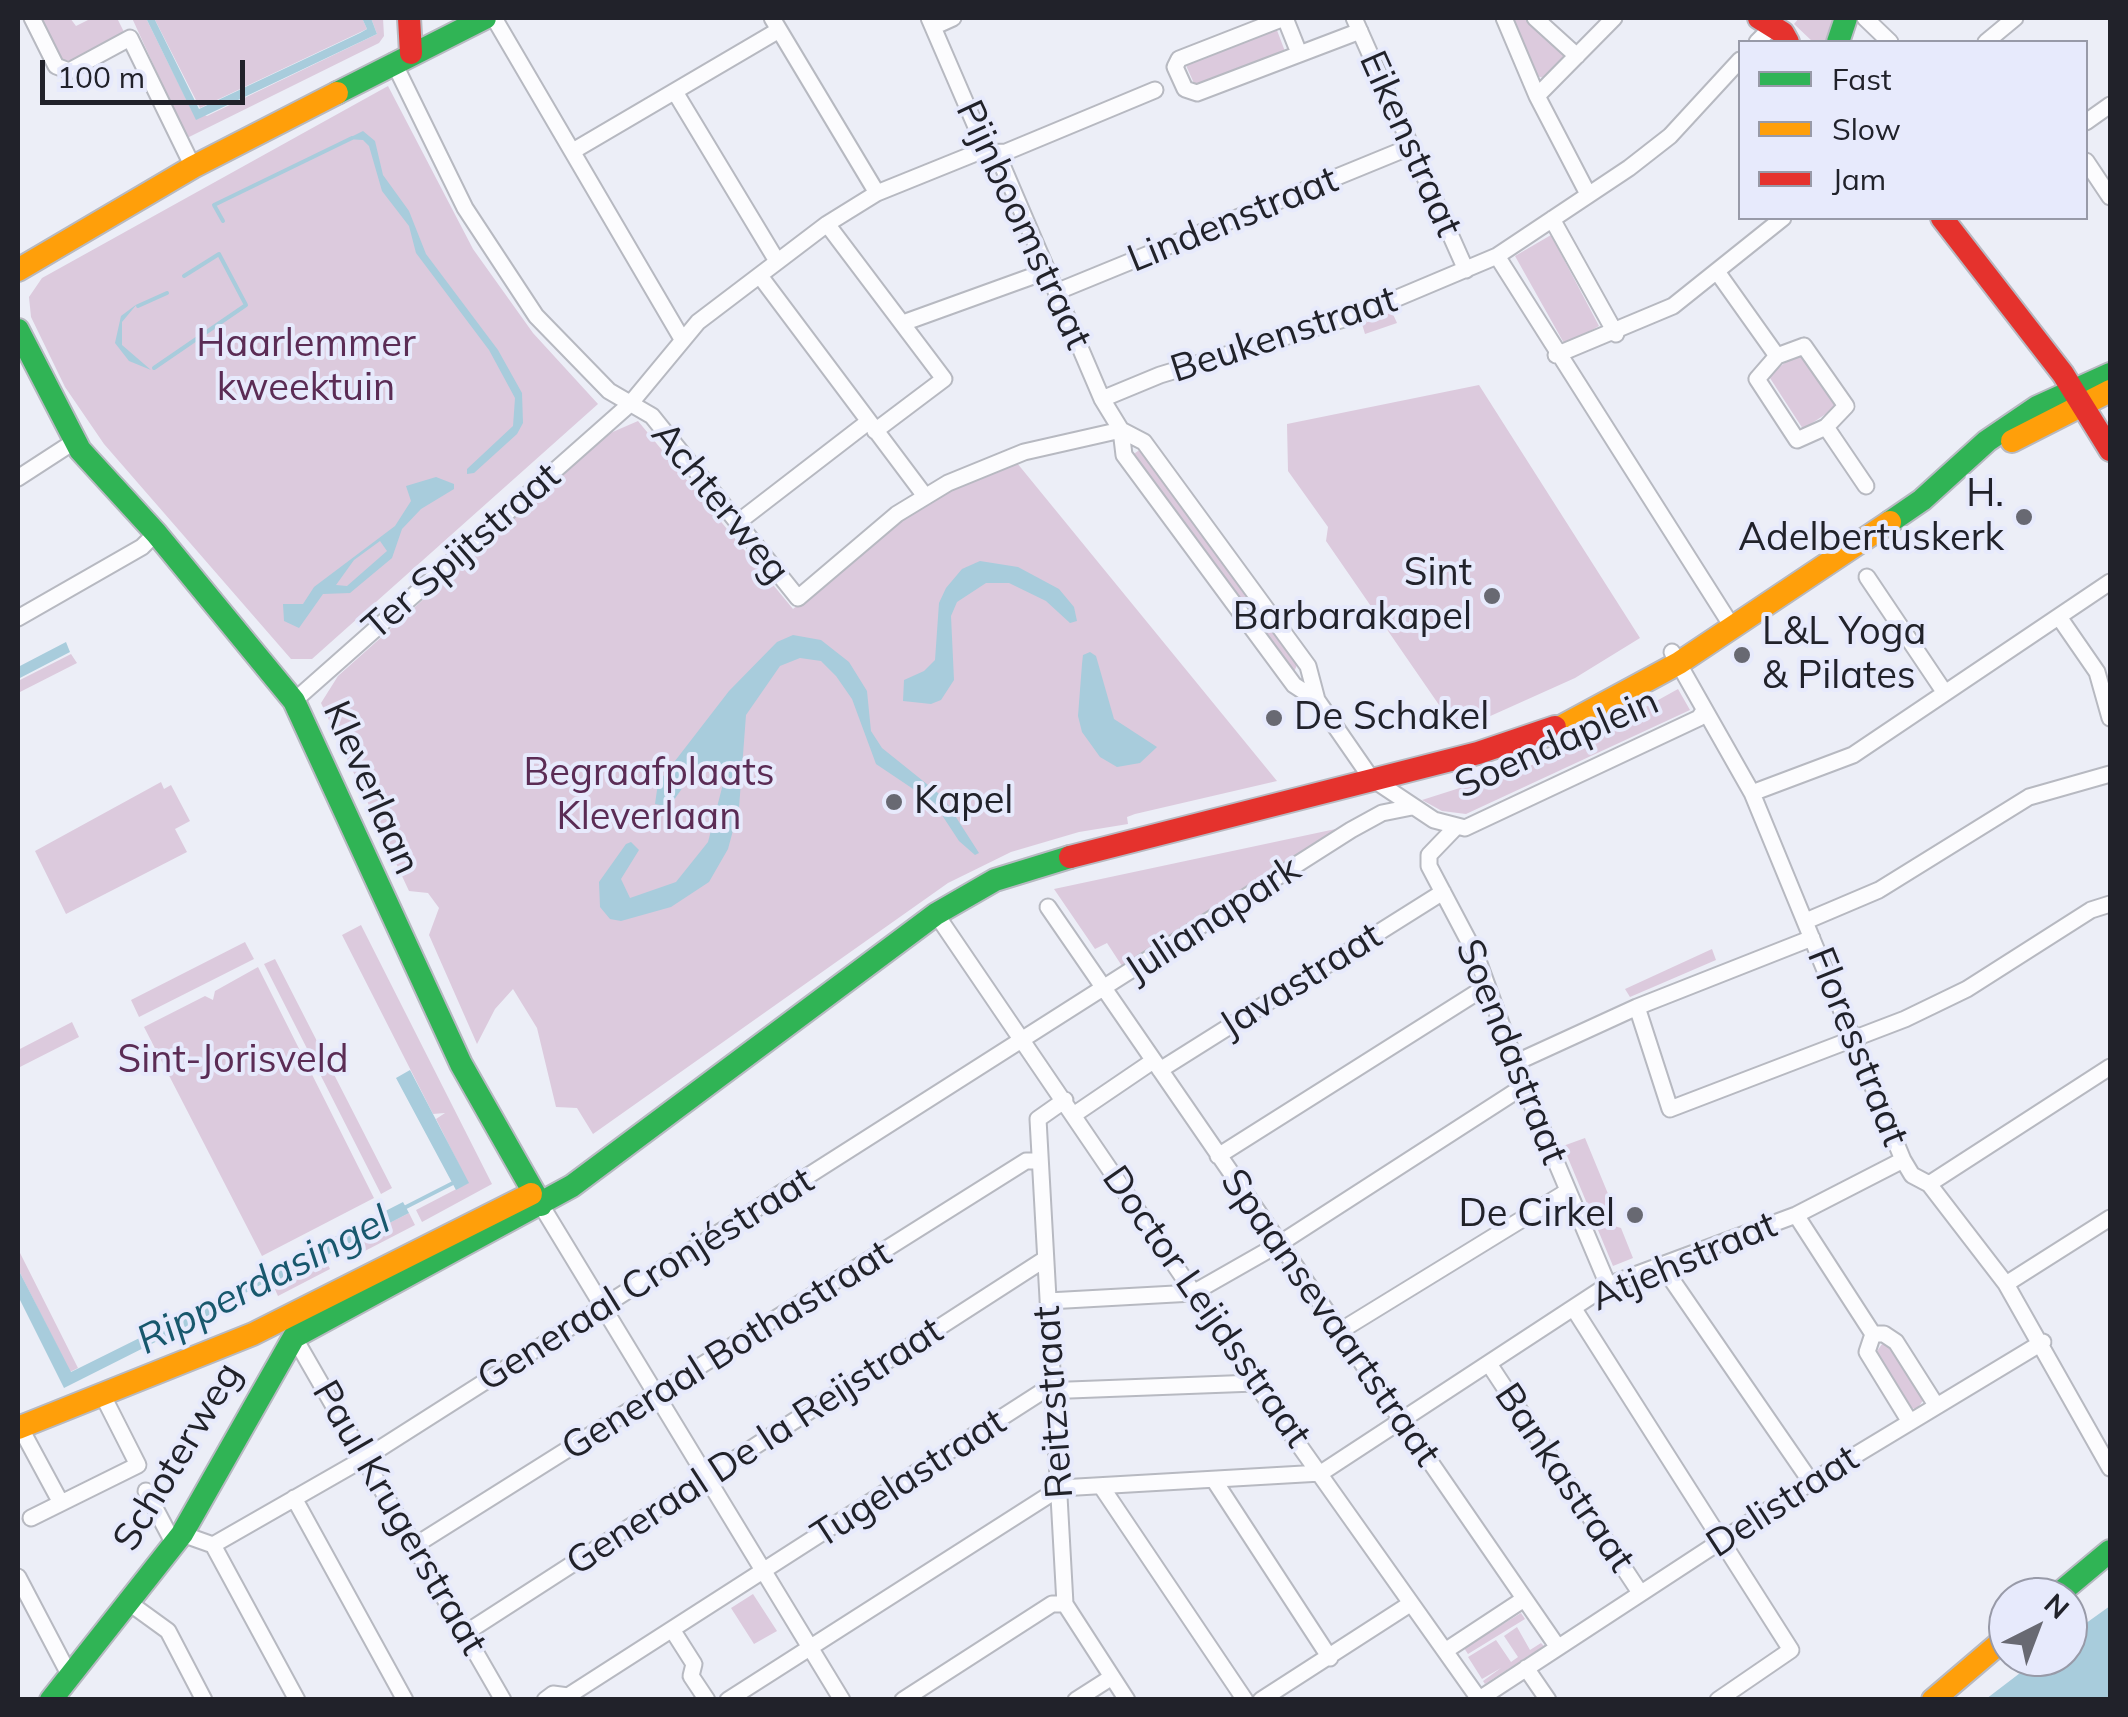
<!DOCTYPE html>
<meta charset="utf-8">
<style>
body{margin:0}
#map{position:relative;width:2128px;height:1717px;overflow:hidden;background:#eceef7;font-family:Mulish,sans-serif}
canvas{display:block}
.frame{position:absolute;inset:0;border:20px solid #21222a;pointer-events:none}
.legend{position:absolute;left:1738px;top:40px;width:350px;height:180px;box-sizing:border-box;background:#e7eafc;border:2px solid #989aa8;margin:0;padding:12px 18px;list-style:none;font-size:30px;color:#21222a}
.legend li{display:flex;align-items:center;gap:20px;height:50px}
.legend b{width:50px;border:2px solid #989aa8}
.north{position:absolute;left:1988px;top:1577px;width:100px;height:100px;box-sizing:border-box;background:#e7eafc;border:2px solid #989aa8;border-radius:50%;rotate:42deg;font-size:28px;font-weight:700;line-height:40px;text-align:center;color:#21222a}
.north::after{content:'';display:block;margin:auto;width:35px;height:45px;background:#686972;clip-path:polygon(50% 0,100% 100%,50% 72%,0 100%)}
.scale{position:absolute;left:40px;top:60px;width:205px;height:45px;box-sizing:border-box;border:5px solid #21222a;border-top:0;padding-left:12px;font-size:30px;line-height:35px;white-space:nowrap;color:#21222a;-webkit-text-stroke:8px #e7eafc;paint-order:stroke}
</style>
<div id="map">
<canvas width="2128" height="1717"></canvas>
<div class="frame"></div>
<ul class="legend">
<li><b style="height:12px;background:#30b455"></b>Fast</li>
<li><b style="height:12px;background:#ff9f0a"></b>Slow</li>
<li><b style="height:12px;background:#e5322d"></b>Jam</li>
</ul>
<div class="north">N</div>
<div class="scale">100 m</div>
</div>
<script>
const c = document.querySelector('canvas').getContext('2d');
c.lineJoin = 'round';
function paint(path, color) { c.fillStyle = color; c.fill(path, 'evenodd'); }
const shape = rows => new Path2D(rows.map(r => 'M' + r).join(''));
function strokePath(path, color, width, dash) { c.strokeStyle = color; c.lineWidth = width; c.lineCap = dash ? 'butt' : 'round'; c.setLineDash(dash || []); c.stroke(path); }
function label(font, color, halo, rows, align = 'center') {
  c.font = font + ' Mulish,sans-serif'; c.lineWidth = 8; c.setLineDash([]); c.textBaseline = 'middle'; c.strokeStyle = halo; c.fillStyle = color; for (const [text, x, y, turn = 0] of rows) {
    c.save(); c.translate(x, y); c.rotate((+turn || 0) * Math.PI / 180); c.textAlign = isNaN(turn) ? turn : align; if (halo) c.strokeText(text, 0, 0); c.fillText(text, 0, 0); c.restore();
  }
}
paint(shape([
 [39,18,70,18,76,26,92,18,117,18,126,36,70,61,59,59],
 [132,18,146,18,191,109,207,116,377,34,371,18,383,18,384,36,379,43,187,138],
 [154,18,362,18,367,29,200,108],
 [1510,18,1530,18,1568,53,1544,78,1536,76],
 [1799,18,1840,18,1833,42,1813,42,1794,24],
 [1275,25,1286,54,1197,90,1184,61],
 [388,86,473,249,533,333,598,404,312,659,291,659,104,444,65,387,31,317,29,297,42,278],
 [1551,235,1599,326,1565,345,1515,256],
 [1392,312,1397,323,1365,334,1362,324],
 [1800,352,1838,406,1803,429,1768,375],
 [1479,385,1640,638,1575,678,1457,731,1326,541,1328,527,1288,471,1287,424],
 [638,421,793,609,900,517,942,492,1017,463,1277,781,1135,814,1127,817,1128,824,1079,832,1011,852,948,883,593,1134,577,1108,556,1107,537,1028,513,989,495,1009,477,1044,429,935,439,908,428,893,409,891,321,703,338,676,608,434],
 [1141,449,1297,665,1294,672,1132,455],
 [71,654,77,663,18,693,18,681],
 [1678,689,1690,710,1466,814,1442,811,1422,800,1554,758],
 [161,782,164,789,171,785,190,821,175,829,187,852,66,914,35,851],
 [1345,827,1122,966,1107,943,1095,949,1054,889],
 [361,925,492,1184,422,1222,416,1210,468,1183,436,1119,445,1113,433,1114,342,935],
 [245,942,254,959,139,1017,131,1000],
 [1712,949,1716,960,1630,997,1625,989],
 [275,959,392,1188,381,1194,264,964],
 [258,967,374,1198,262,1256,144,1027,205,996,213,1000,215,991],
 [72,1022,79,1037,18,1068,18,1050],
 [1585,1138,1611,1201,1608,1203,1614,1226,1621,1228,1633,1258,1613,1266,1563,1146],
 [409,1213,415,1225,361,1253,355,1240],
 [18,1249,78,1368,70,1372,18,1269],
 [324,1256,330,1269,278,1296,272,1283],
 [1882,1344,1890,1346,1924,1399,1917,1409,1909,1408,1875,1354],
 [753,1594,777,1631,754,1644,731,1608],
 [1521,1613,1525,1619,1468,1654,1464,1648],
 [1517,1627,1530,1650,1541,1643,1544,1646,1485,1684,1483,1681,1501,1668,1482,1679,1468,1657,1496,1640,1511,1662,1518,1657,1504,1636]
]), '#dccadd');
paint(shape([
 [146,18,154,18,199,109,360,33,367,29,362,18,371,18,377,34,196,120],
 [363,131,375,141,383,175,409,211,426,254,498,350,522,393,523,423,517,434,474,473,467,474,467,469,513,426,515,398,489,350,416,253,409,226,382,191,369,146,363,140,347,139],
 [137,304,122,322,122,345,151,370,129,361,115,343,121,316],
 [436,477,454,484,454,489,421,509,402,529,392,558,350,593,323,594,299,628,284,621,283,604,303,604,314,587,395,526,411,501,406,486],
 [380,541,387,551,347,586,336,585,354,560],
 [980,561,1018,567,1059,589,1074,607,1077,621,1070,623,1046,601,1009,583,986,583,957,602,951,616,954,680,941,700,931,704,903,701,904,680,924,671,935,660,939,603,946,588,962,569],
 [793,635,821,640,849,662,867,691,871,731,882,748,943,797,979,853,975,855,959,841,934,803,876,764,852,699,836,676,821,661,800,658,780,666,746,715,739,808,728,849,709,882,671,907,621,921,610,919,600,907,599,882,626,844,631,842,639,850,621,879,630,898,676,882,708,842,724,780,718,765,703,763,697,767,669,807,655,804,658,783,729,691,777,642],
 [66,642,70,652,18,679,18,667],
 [1090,652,1096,656,1114,719,1157,747,1140,763,1117,767,1100,757,1082,732,1078,716,1082,664,1083,655],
 [410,1070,469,1183,456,1190,396,1078],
 [403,1202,409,1213,272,1283,266,1272],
 [18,1269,71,1372,212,1302,217,1311,64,1388,18,1296],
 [2110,1606,2110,1699,1986,1699,2041,1657,2068,1657,2068,1636]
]), '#a8ccdc');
strokePath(shape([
 [223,221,214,205,352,138],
 [138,306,167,293],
 [154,368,246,305,219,254,184,276],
 [404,1208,453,1183],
 [213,1308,271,1277]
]), '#a8ccdc', 4);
const street = shape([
 [32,18,56,66,69,71,130,38,193,167],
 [494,18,682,339],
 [772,18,877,193],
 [929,18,983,143,1002,165,1102,399,1121,430,1124,455,1294,685,1317,700,1371,778,1434,820,1465,828,1699,718,1703,712],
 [1284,18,1179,59,1175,67,1185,89,1197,93,1360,31],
 [1285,18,1299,53],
 [1354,18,1466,270],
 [1504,18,1537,96,1588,194],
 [1535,18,1577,56],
 [1865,18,1890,42],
 [933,27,953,18],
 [1757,42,1770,29],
 [1986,42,2015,18],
 [393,61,465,208,536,316,609,391,652,416,798,598,897,514,948,483,1024,452,1121,430],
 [675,92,777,261],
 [1537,96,1614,18],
 [2086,122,2110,105],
 [573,151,779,30],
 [2086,161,2110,197],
 [1552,219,1616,334],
 [827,224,944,379,875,431],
 [1497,256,1726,617],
 [1718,273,1777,356],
 [760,276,925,496],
 [1056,292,1410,147],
 [903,323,1047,271],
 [1804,346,1846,406,1826,427,1797,440,1757,379,1777,356,1804,346],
 [1556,355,1673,306,1783,218],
 [1102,399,1160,375,1357,315,1497,256,1629,168,1670,136,1740,60],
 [1826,427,1866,486],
 [1121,430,1144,442,1308,666,1317,700],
 [18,478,75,441],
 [737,523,868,422],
 [1867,577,1945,693],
 [2059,617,2097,672,2110,718],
 [18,618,142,547,156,533],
 [1672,652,1752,793,1903,1160,1912,1175,1929,1184,2006,1284,2110,1468],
 [294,701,630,404,698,322,827,224,877,193,976,153,1006,152,1155,90],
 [1752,793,1853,755,2110,582],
 [1455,828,1429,855,1429,866,1476,955,1524,1086,1608,1285],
 [1048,907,1557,1646],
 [936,914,1255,1383,1479,1699],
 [1806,921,1879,890,2029,797,2110,774],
 [1637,1007,1670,1109,1905,1019,1967,989,2091,910,2110,904],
 [1517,1062,1637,1007,1812,938],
 [1160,1070,1443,892],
 [1065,1100,1038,1119,1065,1604,1127,1700],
 [1075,1114,1153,1061],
 [1218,1156,1487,986],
 [1929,1184,2110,1067],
 [541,1205,842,1700],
 [1796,1215,1873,1334,1884,1334,1896,1342,1936,1405],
 [1663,1267,1811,1482],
 [2006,1284,2110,1218],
 [1048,1301,1193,1293,1279,1244,1524,1086],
 [1574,1309,1791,1650,1718,1700],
 [1340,1331,1568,1191],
 [1873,1334,1867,1352,1910,1422],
 [294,1337,503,1700],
 [1489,1364,1639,1591],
 [20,1427,61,1503],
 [1214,1480,1330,1658],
 [1101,1486,1245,1700],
 [146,1491,174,1544],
 [294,1498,405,1700],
 [31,1518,138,1465,102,1394],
 [182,1534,213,1545,365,1458,1351,830,1382,813,1412,807],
 [213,1545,297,1700],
 [414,1546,1026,1161,1040,1161],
 [18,1577,70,1676],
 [128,1602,168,1631,204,1700],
 [673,1631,694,1664,691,1676,707,1700],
 [464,1634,1045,1259],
 [1445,1651,1524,1599],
 [1526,1668,1548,1700],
 [545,1700,553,1694,568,1696,1043,1391,1255,1383],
 [728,1700,1060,1488,1321,1473,1608,1285,1796,1215,1903,1160],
 [903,1700,1052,1604,1065,1604],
 [1076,1700,1112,1677],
 [1261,1700,1410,1604],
 [1478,1700,1811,1482,2043,1342]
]);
const fast = shape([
 [1838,42,1846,18],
 [337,93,485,18],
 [18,330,80,450,156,533,294,701,461,1064,541,1205],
 [1890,522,1922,500,1987,441,2037,407,2110,374],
 [2055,1597,2110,1551],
 [51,1700,182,1534,294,1337,572,1186,936,914,995,880,1070,857]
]);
const slow = shape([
 [18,270,193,167,337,93],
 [2012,441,2110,391],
 [1544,736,1679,663,1890,522],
 [18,1428,253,1334,531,1194],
 [1933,1700,2008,1636]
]);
const jam = shape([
 [409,18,411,53],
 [1759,18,1783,33,1788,42],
 [1942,218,2063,374,2110,450],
 [1070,857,1478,753,1555,727]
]);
strokePath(street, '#b7b9c1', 19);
strokePath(fast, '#b7b9c1', 26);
strokePath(slow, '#b7b9c1', 26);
strokePath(jam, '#b7b9c1', 26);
strokePath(street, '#fcfcfe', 15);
strokePath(fast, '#30b455', 22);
strokePath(slow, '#ff9f0a', 22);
strokePath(jam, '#e5322d', 22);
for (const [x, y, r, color] of [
 [2024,517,10,"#686972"],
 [1492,596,10,"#686972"],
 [1742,655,10,"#686972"],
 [1274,718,10,"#686972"],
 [894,802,10,"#686972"],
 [1635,1215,10,"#686972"]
]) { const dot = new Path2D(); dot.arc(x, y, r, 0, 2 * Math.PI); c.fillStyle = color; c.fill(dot); strokePath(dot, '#e7eafc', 4); }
label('38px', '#21222a', '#e7eafc', [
 ["Eikenstraat",1410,144,66],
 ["Lindenstraat",1233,220,-22],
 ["Pijnboomstraat",1023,225,65],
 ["Beukenstraat",1284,335,-18],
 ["Achterweg",720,503,51],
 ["Ter Spijtstraat",462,552,-41],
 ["Soendaplein",1557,744,-24],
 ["Kleverlaan",371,788,66],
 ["Julianapark",1213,920,-33],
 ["Javastraat",1301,981,-32],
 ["Floresstraat",1857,1047,68],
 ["Soendastraat",1511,1052,68],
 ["Atjehstraat",1684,1262,-23],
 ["Generaal Cronjéstraat",646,1280,-32],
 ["Doctor Leijdsstraat",1206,1307,55],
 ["Spaansevaartstraat",1330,1318,55],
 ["Generaal Bothastraat",727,1351,-32],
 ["Reitzstraat",1054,1402,-94],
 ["Generaal De la Reijstraat",755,1447,-33],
 ["Schoterweg",178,1457,-59],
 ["Bankastraat",1564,1478,56],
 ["Tugelastraat",909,1479,-33],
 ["Delistraat",1783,1502,-33],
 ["Paul Krugerstraat",399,1518,60]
]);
label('38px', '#5b2c55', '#e7eafc', [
 ["Haarlemmer",306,345],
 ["kweektuin",306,389],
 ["Begraafplaats",649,774],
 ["Kleverlaan",649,818],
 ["Sint-Jorisveld",233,1061]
]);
label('38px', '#21222a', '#e7eafc', [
 ["H.",2004,495],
 ["Adelbertuskerk",2004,539],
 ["Sint",1472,574],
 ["Barbarakapel",1472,618],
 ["L&L Yoga",1762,633,"left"],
 ["& Pilates",1762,677,"left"],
 ["De Schakel",1294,718,"left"],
 ["Kapel",914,802,"left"],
 ["De Cirkel",1615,1215]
], 'right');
label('italic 40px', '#18586d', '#e7eafc', [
 ["Ripperdasingel",264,1281,-27]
]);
</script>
